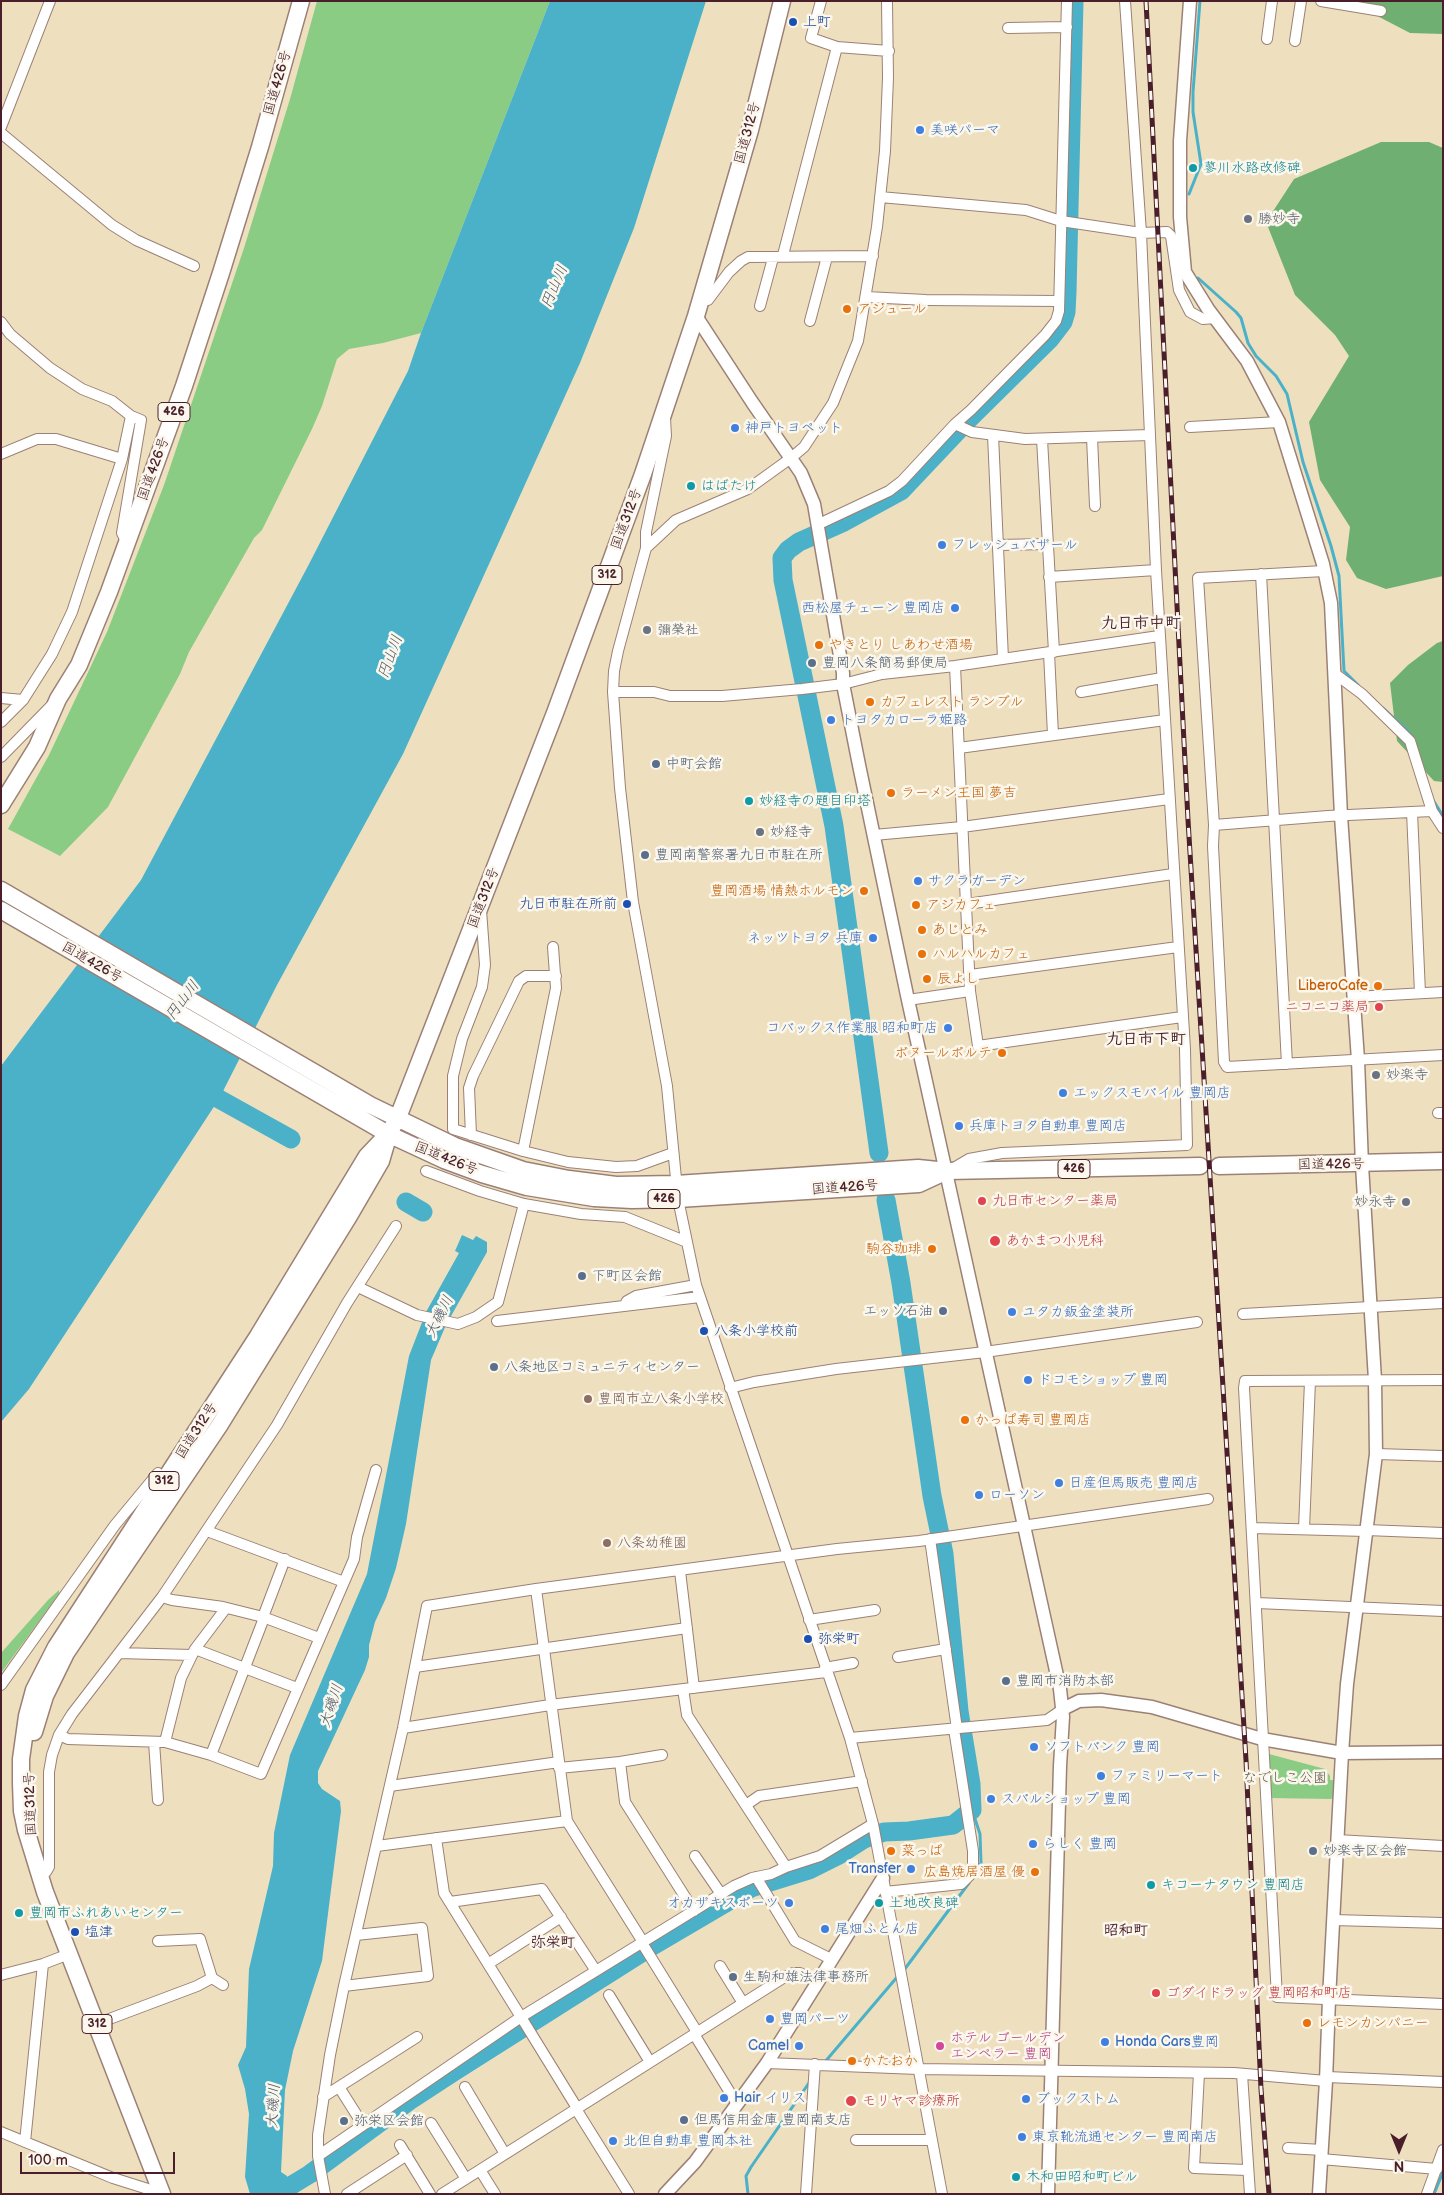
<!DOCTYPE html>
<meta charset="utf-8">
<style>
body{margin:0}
#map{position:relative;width:1444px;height:2195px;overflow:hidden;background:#eee0bf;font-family:"Balsamiq Sans",sans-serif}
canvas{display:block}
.frame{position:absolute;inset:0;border:2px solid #4a1f2b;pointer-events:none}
.north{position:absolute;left:1374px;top:2125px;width:50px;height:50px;-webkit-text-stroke:4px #fbf7ec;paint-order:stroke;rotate:180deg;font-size:14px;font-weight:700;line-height:20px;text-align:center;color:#4a1f2b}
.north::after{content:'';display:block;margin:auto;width:18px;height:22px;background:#4a1f2b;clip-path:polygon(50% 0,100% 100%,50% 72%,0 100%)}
.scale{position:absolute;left:20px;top:2152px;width:155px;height:22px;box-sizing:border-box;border:2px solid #4a1f2b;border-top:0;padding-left:6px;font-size:15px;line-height:18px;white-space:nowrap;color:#4a1f2b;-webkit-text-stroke:4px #fbf7ec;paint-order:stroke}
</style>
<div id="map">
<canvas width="1444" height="2195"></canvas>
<div class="frame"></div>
<div class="north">N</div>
<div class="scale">100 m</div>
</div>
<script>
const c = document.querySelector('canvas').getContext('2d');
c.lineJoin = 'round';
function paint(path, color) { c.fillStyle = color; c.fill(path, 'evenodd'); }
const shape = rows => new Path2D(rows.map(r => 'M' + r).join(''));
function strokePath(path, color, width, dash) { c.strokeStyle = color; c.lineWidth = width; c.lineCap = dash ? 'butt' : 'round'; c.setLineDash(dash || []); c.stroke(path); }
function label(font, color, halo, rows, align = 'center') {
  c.font = font + ' "Balsamiq Sans","Klee One",sans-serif'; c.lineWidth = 5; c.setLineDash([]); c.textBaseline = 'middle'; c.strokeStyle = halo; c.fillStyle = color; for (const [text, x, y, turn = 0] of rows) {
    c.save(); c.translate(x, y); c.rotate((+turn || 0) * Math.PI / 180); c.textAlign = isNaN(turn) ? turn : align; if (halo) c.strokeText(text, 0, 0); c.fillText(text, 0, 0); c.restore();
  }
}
paint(shape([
 [317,1,550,1,421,333,383,343,349,349,337,359,322,406,312,429,262,530,254,538,189,652,180,674,108,807,60,856,8,829,49,755,107,632,164,485,244,248,290,99],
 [59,1590,59,1594,1,1673,1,1653,48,1600],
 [1269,1754,1325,1769,1330,1776,1330,1780,1334,1780,1334,1797,1331,1799,1267,1798,1265,1758]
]), '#8acc84');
paint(shape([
 [1357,1,1443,1,1443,34,1410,33,1360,7],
 [1381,142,1429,142,1443,148,1443,576,1386,589,1357,578,1346,560,1350,527,1320,480,1309,422,1349,356,1335,335,1295,295,1266,222,1294,179],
 [1443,641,1443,782,1434,781,1397,741,1390,683,1408,665,1437,643]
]), '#6fb072');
paint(shape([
 [550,1,706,1,634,228,580,363,403,754,277,985,219,1099,29,1389,1,1422,1,1066,141,880,308,566,408,371,421,333],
 [462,1235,473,1240,476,1236,487,1242,487,1252,446,1325,431,1360,406,1524,396,1568,386,1598,375,1622,369,1645,369,1657,365,1670,318,1771,318,1783,322,1789,340,1801,341,1811,322,1961,293,2051,285,2090,281,2172,287,2176,291,2194,250,2194,245,2177,249,2114,245,2089,238,2065,246,2047,249,1969,273,1866,274,1833,290,1755,367,1574,409,1356,426,1312,459,1253,455,1251]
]), '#4ab1c9');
strokePath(shape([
 [1189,194,1201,164,1193,112,1193,92,1200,1],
 [1198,278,1236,312,1241,318,1248,343,1256,356,1276,376,1287,394,1303,462,1331,546,1339,576,1344,671,1358,685],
 [1383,708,1407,730,1412,737],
 [1433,800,1443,816],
 [972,1810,980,1834,981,1863,974,1873],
 [904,1970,969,1883],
 [824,2063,898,1976],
 [748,2194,746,2176,751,2167,811,2080],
 [1434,2194,1443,2172]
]), '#4ab1c9', 3);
strokePath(shape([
 [201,1084,219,1099,291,1139],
 [879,1153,834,826,783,580,782,558,788,550,799,542,844,522,901,491,969,419,1050,339,1063,322,1066,312,1067,292,1074,1],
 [406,1202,423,1212],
 [277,2194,310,2174,409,2101,455,2071,654,1945,751,1888,809,1870,839,1855,864,1839,884,1832,909,1831,953,1825,972,1810,971,1784,959,1711,944,1554,932,1496,901,1283,886,1200]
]), '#4ab1c9', 19);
const minor = shape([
 [821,1,811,38,837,47,889,51],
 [1321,1,1381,11],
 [1008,28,1067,27],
 [1267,39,1272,1],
 [1295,41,1301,1],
 [1,127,50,1],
 [1,133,112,225,136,240,194,266],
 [880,197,1026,210,1061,221,1141,233,1167,232,1171,236,1179,290,1190,312,1203,319,1215,318],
 [783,255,837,47],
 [866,297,926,300,1059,301],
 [700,302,708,300,729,272,741,261,748,257,873,256],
 [760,306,773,258],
 [810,321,827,257],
 [1,322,10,334,50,368,82,389,112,401,131,416,122,459,72,612,52,654,23,700,1,722],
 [665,418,666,436,646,532,646,548,618,651,614,671,613,692,620,788,633,902,667,1086,678,1199,696,1285,850,1738,873,1824,942,2194],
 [955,424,972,432,1025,439,1149,435],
 [1190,427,1279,422],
 [993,435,1003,659],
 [1092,437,1095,506],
 [1042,439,1054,652],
 [1,454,37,439,56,439,122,459],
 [819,524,889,491,902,481,955,424,971,410,1045,335,1056,321,1059,311,1067,1],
 [127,543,122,533,141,420,131,416],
 [998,545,1047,544],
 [646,548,676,520,748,489,791,458,804,447,833,403,858,341,877,227,885,151,888,78,887,1],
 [1324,571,1198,578,1214,825,1213,846,1224,1062,1227,1067,1443,1055],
 [1261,574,1287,1064],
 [1049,577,1156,570],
 [1049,653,1053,735],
 [955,666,970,991,978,1046,1182,1017],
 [1334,673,1362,694,1410,741,1432,811,1443,828],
 [613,692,654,692,670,696,722,696,802,689,843,684,882,674,955,666,1159,636],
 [1081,692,1162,678],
 [1,698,23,700],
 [959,748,1165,720],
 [1,757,51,706],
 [1412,812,1420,993],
 [1214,825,1328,816,1432,811],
 [874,835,962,827,1169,799],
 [967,904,1173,874],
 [481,910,485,965,482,987,462,1039,453,1076,453,1129,523,1151,568,1162,616,1167,637,1166,673,1153],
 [970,975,1178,947],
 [1354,997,1443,992],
 [908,1000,970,991],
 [1438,1113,1443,1113],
 [471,1135,469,1088,473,1076,519,981,526,976,556,976],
 [523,1151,556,988,553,947],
 [952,1169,969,1159,1002,1153,1187,1145,1185,1049,1156,570,1141,233,1125,1],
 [426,1171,480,1191,524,1204,581,1214,625,1217,687,1242],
 [358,1287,417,1315,458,1324,476,1317,498,1302,524,1204],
 [625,1305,627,1301,636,1296,696,1285],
 [1243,1314,1443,1303],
 [497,1321,700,1297],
 [1443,1380,1245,1381,1244,1388,1277,1997,1443,2004],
 [730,1388,754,1382,836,1369,985,1352,1197,1322],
 [1376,1454,1443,1456],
 [1252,1528,1366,1531],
 [1304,1529,1310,1381],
 [1366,1530,1443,1533],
 [207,1531,344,1582],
 [930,1539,957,1729],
 [680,1571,694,1688],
 [536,1589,837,1549,919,1541,1208,1499],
 [162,1597,277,1425,347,1303,396,1226],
 [1257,1603,1443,1611],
 [263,1617,285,1559],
 [809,1620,875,1610],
 [195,1649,297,1688],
 [119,1653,192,1655],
 [898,1657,946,1649],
 [415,1667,687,1628],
 [825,1668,853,1663],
 [1,1685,115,1525,158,1473],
 [683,1689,687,1715,786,1867,820,1856,873,1824],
 [403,1728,550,1705,826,1672],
 [59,1735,72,1714,162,1597,172,1600,223,1607,263,1617,319,1638],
 [850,1738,1047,1720,1063,1709],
 [154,1742,158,1800],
 [165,1742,181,1678,195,1649,226,1608],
 [211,1755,264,1618],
 [620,1762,625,1802,694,1911],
 [559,1768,620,1762,662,1755],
 [390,1786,559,1762],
 [746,1805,759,1796,862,1781],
 [567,1821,643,1942],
 [436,1838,444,1893,521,2017],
 [1337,1840,1443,1846],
 [695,1856,721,1894],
 [40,1875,46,1872,49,1867,49,1772,52,1755,59,1735,68,1739,165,1742,211,1755,261,1774,354,1559,357,1537,376,1470],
 [756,1877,795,1941,831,1959],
 [885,1892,961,1884,970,1875,973,1864,973,1851,954,1729],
 [450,1902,542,1889,596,1971],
 [1333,1920,1443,1923],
 [158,1941,200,1939,212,1978,223,1985],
 [642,1943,697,2032],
 [488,1964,561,1917],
 [720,1966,743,2003],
 [1,1975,43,1964,69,1954],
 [344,1986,428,1976,422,1928,356,1935],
 [609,1995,650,2062],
 [521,2017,577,2108],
 [96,2024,197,1986,212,1978],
 [694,2034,737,2104],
 [767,2063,918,2069,1234,2073,1326,2081],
 [1199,2073,1194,2168,1247,2170],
 [1242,2074,1250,2194],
 [1327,2077,1443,2082],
 [339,2087,363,2125],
 [465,2087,505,2154],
 [323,2097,417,2037],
 [576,2109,629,2194],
 [431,2123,466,2179],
 [1,2132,113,2178,151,2190,161,2190],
 [856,2140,931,2140],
 [25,2142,43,1964],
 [400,2145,430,2194],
 [1288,2148,1322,2150],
 [318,2156,521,2017,734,1886,752,1878,771,1874,786,1867],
 [1321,2159,1437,2169],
 [480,2170,495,2194],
 [325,2194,318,2156,318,2135,330,2055,344,1986,403,1728,427,1606,536,1589,567,1821,377,1846],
 [347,2194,407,2155],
 [442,2194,783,1978,793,1973,800,1973,818,1982],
 [806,2194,815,2064],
 [1427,2194,1443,2150]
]);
const tertiary = shape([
 [1190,1,1180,141,1180,217,1185,272,1208,309,1247,361,1279,422,1323,564,1331,603,1341,816,1358,1060,1362,1165,1375,1380,1376,1454,1347,1684,1342,1753,1329,1999,1326,2081,1319,2194],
 [696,316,752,402,801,473,814,504,843,673,843,684,859,765,908,1000,1060,1689,1063,1717,1060,1766,1048,2194],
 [1063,1709,1079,1701,1101,1700,1152,1707,1262,1739,1342,1753,1443,1752],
 [665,2194,695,2162,767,2063,883,1878]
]);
const trunk = shape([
 [1,805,37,747,58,699,79,665,109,592,184,386,221,273,260,147,301,1],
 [1,890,370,1105,455,1146,523,1170,569,1179,616,1185,676,1184,918,1168,947,1171,1200,1166],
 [1,910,388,1134,444,1160,482,1174,527,1187,594,1198,632,1200,678,1199,919,1184,947,1171],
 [1219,1166,1443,1161],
 [34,1732,45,1696,66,1653,219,1426,349,1216,381,1161,388,1137],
 [162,2194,45,1892,26,1830,22,1811,21,1783,21,1759,27,1716,34,1690,56,1647,258,1336,367,1156,388,1134,397,1120,555,713,643,474,696,316,750,130,782,1]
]);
strokePath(minor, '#9c8075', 12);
strokePath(tertiary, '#9c8075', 15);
strokePath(trunk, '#9c8075', 19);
strokePath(minor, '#fff', 10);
strokePath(tertiary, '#fff', 12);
strokePath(trunk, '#fff', 16);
const rail = shape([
 [1146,1,1188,820,1246,1760,1261,2089,1269,2194]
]);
strokePath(rail, '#4a1f2b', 5);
strokePath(rail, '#fbf7ec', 3, [9]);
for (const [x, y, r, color] of [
 [793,22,5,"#1a4fb4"],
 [920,130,5,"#3f7fe0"],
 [1193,168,5,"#0f9aa8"],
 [1248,219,5,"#6b7280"],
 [847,309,5,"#e8710a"],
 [735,428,5,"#3f7fe0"],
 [691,486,5,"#0f9aa8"],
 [942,545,5,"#3f7fe0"],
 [955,608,5,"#3f7fe0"],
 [647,630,5,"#6b7280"],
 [819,645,5,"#e8710a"],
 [812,663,5,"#5c6f8a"],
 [870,702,5,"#e8710a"],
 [831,720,5,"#3f7fe0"],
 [656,764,5,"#5c6f8a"],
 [891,793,5,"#e8710a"],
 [749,801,5,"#0f9aa8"],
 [760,832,5,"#6b7280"],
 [645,855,5,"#5c6f8a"],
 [918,881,5,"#3f7fe0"],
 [864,891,5,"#e8710a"],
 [627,904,5,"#1a4fb4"],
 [916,905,5,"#e8710a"],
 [922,930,5,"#e8710a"],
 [873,938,5,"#3f7fe0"],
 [922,954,5,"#e8710a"],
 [927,979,5,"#e8710a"],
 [1378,986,5,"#e8710a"],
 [1379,1007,5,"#e0444e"],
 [948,1028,5,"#3f7fe0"],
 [1002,1053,5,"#e8710a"],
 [1376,1075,5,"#6b7280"],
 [1063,1093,5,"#3f7fe0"],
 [959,1126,5,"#3f7fe0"],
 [982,1201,5,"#e0444e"],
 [1406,1202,5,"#6b7280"],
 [995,1241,6,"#e0444e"],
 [932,1249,5,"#e8710a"],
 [582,1276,5,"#5c6f8a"],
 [943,1311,5,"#5c6f8a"],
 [1012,1312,5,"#3f7fe0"],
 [704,1331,5,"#1a4fb4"],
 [494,1367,5,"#5c6f8a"],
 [1028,1380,5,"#3f7fe0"],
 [588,1399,5,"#8d6e63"],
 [965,1420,5,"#e8710a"],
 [1059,1483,5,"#3f7fe0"],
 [979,1495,5,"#3f7fe0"],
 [607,1543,5,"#8d6e63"],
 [808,1639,5,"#1a4fb4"],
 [1006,1681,5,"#5c6f8a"],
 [1034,1747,5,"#3f7fe0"],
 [1101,1776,5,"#3f7fe0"],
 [991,1799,5,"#3f7fe0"],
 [1033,1844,5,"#3f7fe0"],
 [891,1851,5,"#e8710a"],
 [1313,1851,5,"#5c6f8a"],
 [911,1869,5,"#3f7fe0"],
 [1035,1872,5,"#e8710a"],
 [1151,1885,5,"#0f9aa8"],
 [789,1903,5,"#3f7fe0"],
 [879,1903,5,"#0f9aa8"],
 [19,1913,5,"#0f9aa8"],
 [825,1929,5,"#3f7fe0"],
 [75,1932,5,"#1a4fb4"],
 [733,1977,5,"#5c6f8a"],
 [1156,1993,5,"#e0444e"],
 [770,2019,5,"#3f7fe0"],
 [1307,2023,5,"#e8710a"],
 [1105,2042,5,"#3f7fe0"],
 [799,2046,5,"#3f7fe0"],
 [940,2046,5,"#d1479c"],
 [852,2061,5,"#e8710a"],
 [724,2098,5,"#3f7fe0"],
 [1026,2099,5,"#3f7fe0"],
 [851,2101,6,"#e0444e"],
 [684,2120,5,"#5c6f8a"],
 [344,2121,5,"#5c6f8a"],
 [1022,2137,5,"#3f7fe0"],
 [613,2141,5,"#3f7fe0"],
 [1016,2177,5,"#0f9aa8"]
]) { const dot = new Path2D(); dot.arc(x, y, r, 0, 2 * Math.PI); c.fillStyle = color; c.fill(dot); strokePath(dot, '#fbf7ec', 2); }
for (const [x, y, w] of [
 [174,412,32],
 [607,575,30],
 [1074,1169,32],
 [664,1199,32],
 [164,1481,30],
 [97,2024,30]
]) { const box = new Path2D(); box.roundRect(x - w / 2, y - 9.5, w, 19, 4); c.fillStyle = '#fbf7ec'; c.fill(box); strokePath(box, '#4a1f2b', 1); }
label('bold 12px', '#4a1f2b', null, [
 ["426",174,412],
 ["312",607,575],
 ["426",1074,1169],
 ["426",664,1199],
 ["312",164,1481],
 ["312",97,2024]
]);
label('14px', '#164399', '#fbf7ec', [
 ["上町",803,22],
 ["九日市駐在所前",617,904,"right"],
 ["八条小学校前",714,1331],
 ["弥栄町",818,1639],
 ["塩津",85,1932]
], 'left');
label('14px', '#4a1f2b', '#fbf7ec', [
 ["国道426号",278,83,-74],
 ["国道312号",748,133,-75],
 ["国道426号",154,469,-70],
 ["国道312号",627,519,-70],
 ["国道312号",484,898,-69],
 ["国道426号",92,963,30],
 ["国道426号",446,1159,22],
 ["国道426号",1331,1165,-1],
 ["国道426号",845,1188,-4],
 ["国道312号",197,1431,-57],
 ["国道312号",31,1804,-92]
]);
label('14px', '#366cbe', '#fbf7ec', [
 ["美咲パーマ",930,130],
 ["神戸トヨペット",745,428],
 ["フレッシュバザール",952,545],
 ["西松屋チェーン 豊岡店",945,608,"right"],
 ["トヨタカローラ姫路",841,720],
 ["サクラガーデン",928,881],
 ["ネッツトヨタ 兵庫",863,938,"right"],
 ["コバックス作業服 昭和町店",938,1028,"right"],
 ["エックスモバイル 豊岡店",1073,1093],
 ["兵庫トヨタ自動車 豊岡店",969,1126],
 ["ユタカ鈑金塗装所",1022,1312],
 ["ドコモショップ 豊岡",1038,1380],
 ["日産但馬販売 豊岡店",1069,1483],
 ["ローソン",989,1495],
 ["ソフトバンク 豊岡",1044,1747],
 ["ファミリーマート",1111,1776],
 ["スバルショップ 豊岡",1001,1799],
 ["らしく 豊岡",1043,1844],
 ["Transfer",901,1869,"right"],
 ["オカザキスポーツ",779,1903,"right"],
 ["尾畑ふとん店",835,1929],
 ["豊岡パーツ",780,2019],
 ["Honda Cars豊岡",1115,2042],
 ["Camel",789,2046,"right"],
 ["Hair イリス",734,2098],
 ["ブックストム",1036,2099],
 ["東京靴流通センター 豊岡南店",1032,2137],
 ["北但自動車 豊岡本社",623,2141]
], 'left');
label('14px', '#0d838f', '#fbf7ec', [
 ["蓼川水路改修碑",1203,168],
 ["はばたけ",701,486],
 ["妙経寺の題目印塔",759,801],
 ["キコーナタウン 豊岡店",1161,1885],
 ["土地改良碑",889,1903],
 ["豊岡市ふれあいセンター",29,1913],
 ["木和田昭和町ビル",1026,2177]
], 'left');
label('14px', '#5b616d', '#fbf7ec', [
 ["勝妙寺",1258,219],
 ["彌榮社",657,630],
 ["妙経寺",770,832],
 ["妙楽寺",1386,1075],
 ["妙永寺",1396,1202,"right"]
], 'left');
label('14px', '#c56008', '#fbf7ec', [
 ["アジュール",857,309],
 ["やきとり しあわせ酒場",829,645],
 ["カフェレスト ランブル",880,702],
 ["ラーメン王国 夢吉",901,793],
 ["豊岡酒場 情熱ホルモン",854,891,"right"],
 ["アジカフェ",926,905],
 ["あじとみ",932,930],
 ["ハルハルカフェ",932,954],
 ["辰よし",937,979],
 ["LiberoCafe",1368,986,"right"],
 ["ボヌールポルテ",992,1053,"right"],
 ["駒谷珈琲",922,1249,"right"],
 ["かっぱ寿司 豊岡店",975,1420],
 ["菜っぱ",901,1851],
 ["広島焼居酒屋 優",1025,1872,"right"],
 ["レモンカンパニー",1317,2023],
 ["かたおか",862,2061]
], 'left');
label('14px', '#4e5e75', '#fbf7ec', [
 ["豊岡八条簡易郵便局",822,663],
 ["中町会館",666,764],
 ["豊岡南警察署九日市駐在所",655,855],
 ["下町区会館",592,1276],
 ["エッソ石油",933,1311,"right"],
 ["八条地区コミュニティセンター",504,1367],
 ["豊岡市消防本部",1016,1681],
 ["妙楽寺区会館",1323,1851],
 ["生駒和雄法律事務所",743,1977],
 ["但馬信用金庫 豊岡南支店",694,2120],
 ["弥栄区会館",354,2121]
], 'left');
label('14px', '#be3a42', '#fbf7ec', [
 ["ニコニコ薬局",1369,1007,"right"],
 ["九日市センター薬局",992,1201],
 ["あかまつ小児科",1006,1241],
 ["ゴダイドラッグ 豊岡昭和町店",1166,1993],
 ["モリヤマ診療所",862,2101]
], 'left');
label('14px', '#785e54', '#fbf7ec', [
 ["豊岡市立八条小学校",598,1399],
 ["八条幼稚園",617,1543]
], 'left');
label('14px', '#5d5346', '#fbf7ec', [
 ["なでしこ公園",1285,1778]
]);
label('14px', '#b23c85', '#fbf7ec', [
 ["ホテル ゴールデン",950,2038],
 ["エンペラー 豊岡",950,2054]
], 'left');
label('italic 15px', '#4a596a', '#fbf7ec', [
 ["円山川",555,287,-67],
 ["円山川",391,657,-70],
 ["円山川",183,1001,-53],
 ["大磯川",440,1317,-64],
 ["大磯川",332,1706,-72],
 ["大磯川",274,2106,-87]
]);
label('bold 15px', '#4a1f2b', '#fbf7ec', [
 ["昭和町",1126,1931],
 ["弥栄町",553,1943]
]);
label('bold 16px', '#4a1f2b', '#fbf7ec', [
 ["九日市中町",1141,624],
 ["九日市下町",1146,1040]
]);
</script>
